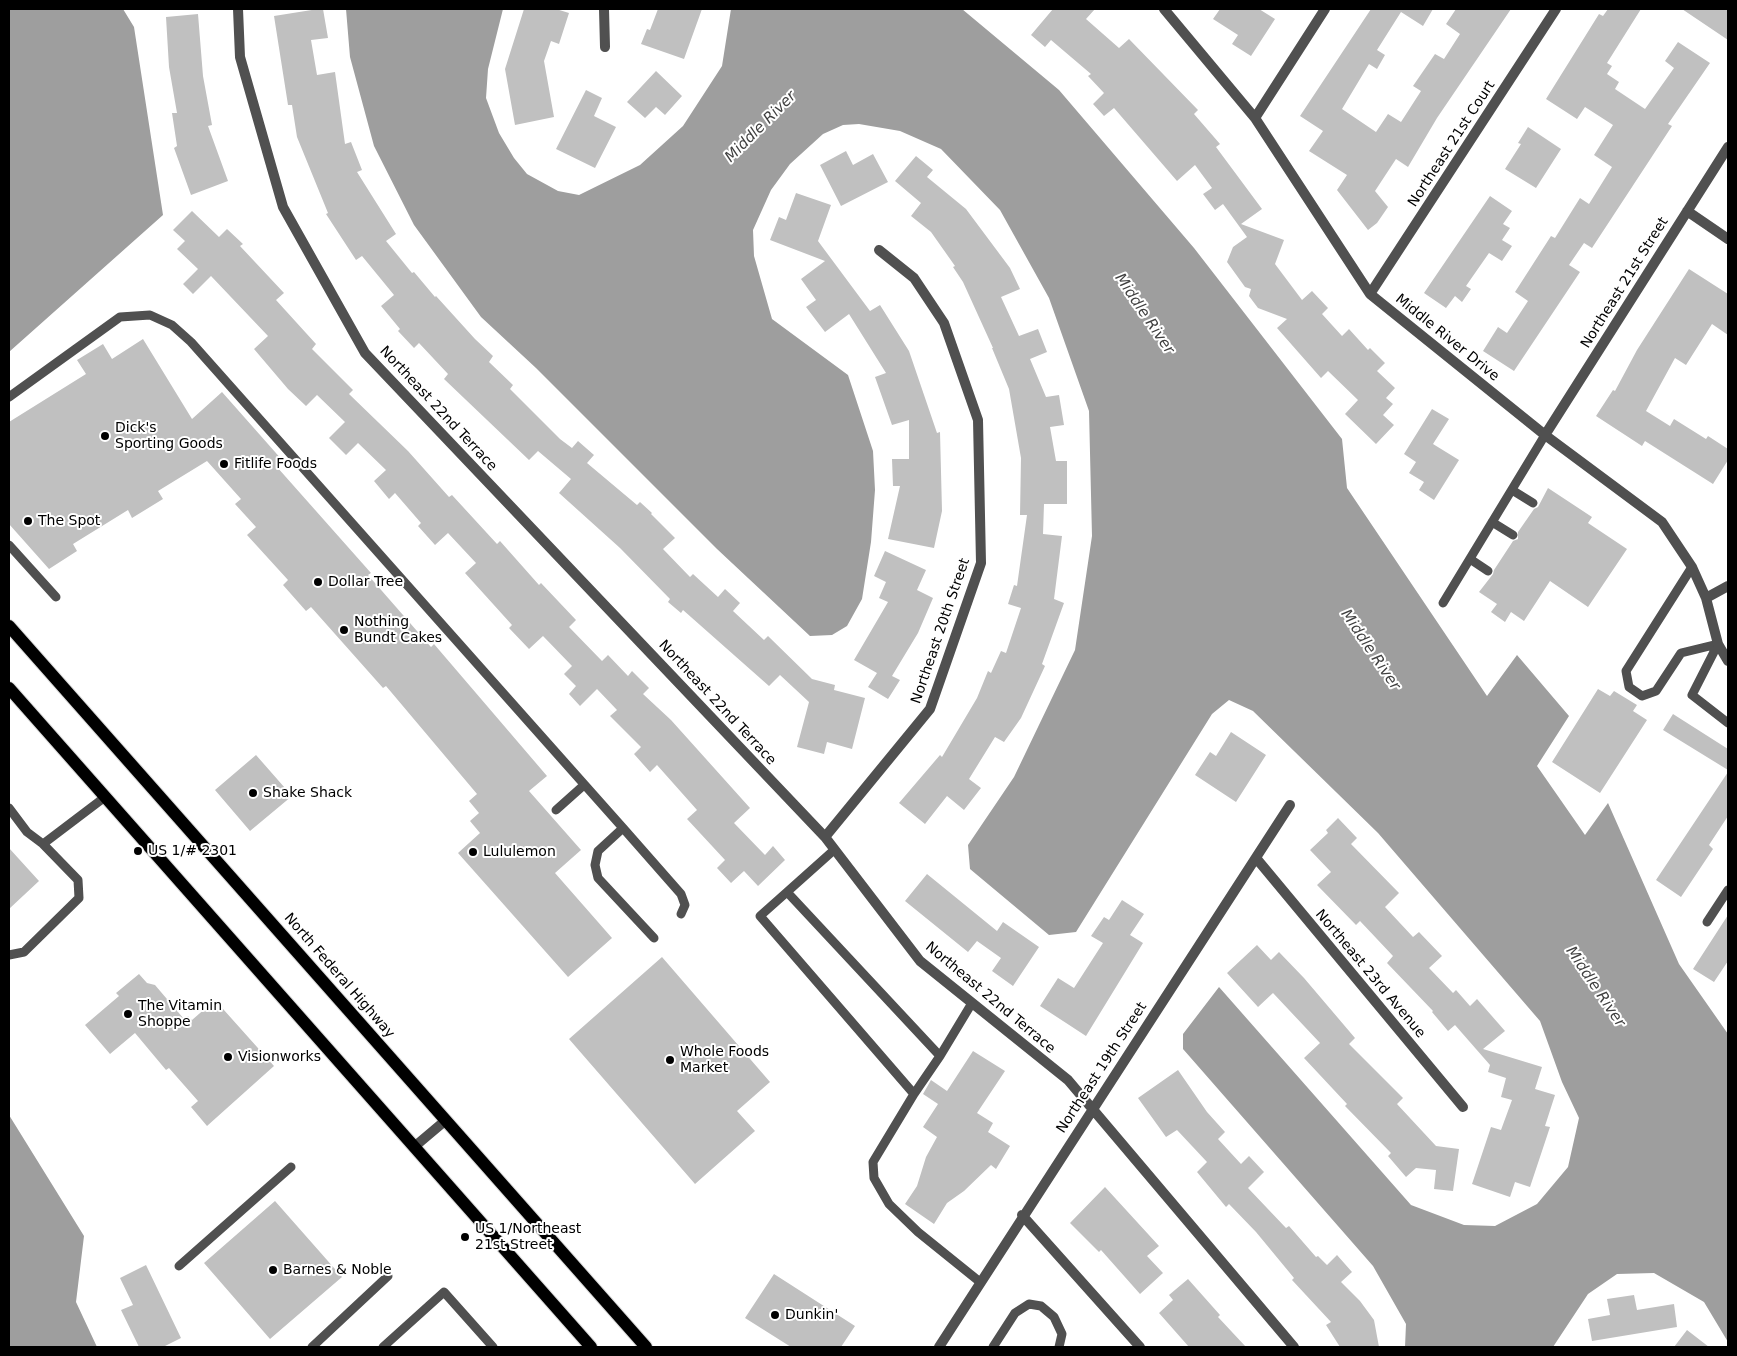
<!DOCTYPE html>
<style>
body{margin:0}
#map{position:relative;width:1737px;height:1356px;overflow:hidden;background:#fff;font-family:"DejaVu Sans",sans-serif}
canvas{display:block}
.frame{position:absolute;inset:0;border:10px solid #000;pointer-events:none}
</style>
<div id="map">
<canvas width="1737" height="1356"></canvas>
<div class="frame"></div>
</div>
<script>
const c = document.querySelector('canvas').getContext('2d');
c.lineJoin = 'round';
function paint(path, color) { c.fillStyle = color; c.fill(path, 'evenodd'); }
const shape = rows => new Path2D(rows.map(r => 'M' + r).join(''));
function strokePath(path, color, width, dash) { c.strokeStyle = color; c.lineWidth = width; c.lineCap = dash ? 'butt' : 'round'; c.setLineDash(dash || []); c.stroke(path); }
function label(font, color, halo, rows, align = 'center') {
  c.font = font + ' "DejaVu Sans",sans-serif'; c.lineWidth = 4; c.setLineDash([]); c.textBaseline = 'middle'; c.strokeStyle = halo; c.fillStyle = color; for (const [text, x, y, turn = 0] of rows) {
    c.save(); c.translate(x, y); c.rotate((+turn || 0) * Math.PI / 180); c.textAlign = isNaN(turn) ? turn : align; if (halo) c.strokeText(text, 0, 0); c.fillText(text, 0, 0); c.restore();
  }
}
paint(shape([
 [9,9,123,9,134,27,163,215,9,352],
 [346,9,503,9,488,69,486,98,499,133,514,158,527,174,558,191,579,195,640,165,683,126,722,66,731,9,962,9,1059,90,1194,248,1342,439,1347,488,1487,696,1517,655,1569,716,1537,766,1585,835,1608,803,1679,964,1728,1034,1728,1342,1704,1302,1654,1273,1617,1274,1588,1294,1553,1347,1405,1347,1406,1324,1373,1266,1183,1049,1183,1034,1219,987,1411,1205,1464,1225,1495,1226,1537,1204,1568,1167,1579,1118,1562,1082,1540,1021,1378,833,1253,711,1229,700,1212,714,1076,932,1049,935,970,869,968,845,1014,777,1075,650,1092,536,1089,411,1049,298,1000,210,941,149,900,131,859,124,843,125,823,134,790,164,771,190,753,230,754,256,772,319,848,375,873,451,875,490,871,542,862,599,847,626,832,635,810,636,717,549,536,368,481,317,414,225,374,146,350,57],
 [9,1115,84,1236,76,1302,97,1347,9,1347]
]), '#9e9e9e');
paint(shape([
 [318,9,323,9,328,38,311,40,317,75,335,72,345,144,351,142,362,170,357,172,396,234,386,241,412,273,414,272,435,297,436,296,475,339,493,356,489,362,513,385,510,389,560,439,572,448,578,441,594,455,587,463,637,505,640,502,652,513,651,514,675,538,663,549,690,577,693,574,718,597,725,589,740,603,733,611,764,640,768,636,812,679,835,685,834,690,865,698,852,749,827,742,824,754,797,747,809,702,780,675,769,686,683,610,681,613,668,602,670,599,620,548,559,493,571,479,538,451,529,460,444,379,448,374,419,343,414,348,398,331,400,329,381,306,394,295,362,256,356,260,326,214,328,213,297,137,292,105,288,105,274,16],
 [524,9,556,9,569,13,559,44,551,41,544,61,554,117,515,125,505,69],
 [658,9,702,9,684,59,641,44,647,29,650,30],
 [1053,9,1095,9,1086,19,1119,48,1129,39,1198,110,1194,114,1220,144,1216,147,1262,209,1241,224,1284,240,1275,264,1302,300,1312,291,1328,308,1322,314,1342,336,1349,329,1368,350,1370,348,1385,363,1377,371,1395,388,1386,398,1393,404,1383,415,1394,425,1376,444,1345,414,1358,400,1328,371,1321,378,1277,328,1287,319,1258,308,1249,296,1251,289,1245,287,1227,262,1233,247,1247,237,1223,204,1215,210,1203,194,1212,188,1195,165,1177,181,1114,108,1104,116,1093,104,1104,93,1088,76,1091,74,1051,40,1045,47,1031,35],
 [1220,9,1259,9,1275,19,1251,56,1232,44,1238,35,1213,19],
 [1371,9,1433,9,1423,26,1401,12,1377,50,1385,55,1377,69,1369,64,1342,109,1376,132,1388,114,1401,122,1421,91,1413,86,1435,54,1444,59,1460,34,1446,24,1456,9,1511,9,1437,118,1408,167,1396,159,1375,191,1388,207,1377,223,1368,230,1337,190,1347,175,1309,151,1323,131,1300,116],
 [1608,9,1641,9,1607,63,1612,66,1607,74,1619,82,1615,89,1645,109,1674,68,1665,61,1678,42,1710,63,1668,124,1672,126,1592,248,1584,243,1569,265,1580,272,1514,371,1483,351,1498,327,1507,333,1528,301,1515,292,1551,236,1555,238,1580,198,1589,204,1612,167,1594,155,1613,125,1585,107,1577,119,1546,99,1599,14,1603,16],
 [1682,9,1728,9,1728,40],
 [198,14,203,76,212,125,208,126,228,181,191,195,174,148,177,146,172,113,177,113,169,67,166,17],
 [656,71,682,96,665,115,656,107,645,118,627,102],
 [586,90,602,98,594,116,616,127,595,168,556,149],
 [1528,127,1561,149,1536,188,1505,169,1521,144,1518,143],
 [846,151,853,165,873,154,888,182,841,206,820,165],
 [916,156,933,170,927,177,966,209,1010,268,1020,289,1001,297,1019,336,1038,329,1047,352,1030,359,1046,397,1059,395,1064,425,1050,427,1056,461,1067,461,1067,504,1044,504,1043,534,1062,536,1054,599,1064,603,1042,664,1045,666,1021,718,1004,742,995,737,969,779,981,788,964,810,947,796,925,824,899,803,940,755,942,757,977,698,988,671,991,673,1001,651,1006,653,1021,608,1008,604,1014,585,1017,586,1027,515,1020,515,1021,458,1009,389,992,348,993,348,963,282,953,267,955,266,931,232,911,216,921,203,895,181],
 [796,193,831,205,818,241,870,311,880,305,909,351,937,433,940,432,942,511,934,548,888,539,900,486,893,486,892,459,909,459,909,420,892,425,875,377,886,373,849,314,825,332,806,307,816,300,801,279,825,261,770,240,779,217,786,220],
 [1490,196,1512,211,1503,224,1510,228,1502,240,1512,246,1502,261,1489,253,1466,286,1471,289,1462,302,1455,296,1446,308,1424,293],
 [192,211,219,237,227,229,243,244,240,246,284,293,276,300,316,344,312,349,353,390,349,394,408,451,449,497,452,495,497,544,500,541,539,585,541,583,576,620,569,627,602,661,608,655,628,676,632,671,649,688,643,694,671,720,750,808,734,823,765,855,773,846,785,860,758,886,744,871,731,883,717,868,725,860,687,819,697,810,657,765,650,772,634,754,641,747,610,716,617,710,597,689,580,706,569,694,576,686,564,674,572,666,543,636,529,649,509,628,512,625,465,573,476,563,448,533,435,545,418,526,421,523,395,493,389,499,374,481,386,470,358,443,346,455,329,438,345,422,317,395,306,406,288,389,254,349,268,336,211,276,193,294,183,284,198,269,177,249,185,241,173,230],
 [1689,269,1728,294,1728,335,1712,324,1686,365,1675,358,1646,411,1670,426,1674,419,1706,439,1708,436,1728,449,1728,460,1713,484,1645,441,1642,446,1596,416,1613,390,1615,391,1637,350],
 [143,339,192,419,222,392,283,461,277,467,371,573,368,575,431,647,434,644,547,776,529,791,581,850,555,873,612,938,568,977,458,853,480,833,470,821,479,813,469,801,477,794,386,686,383,688,311,607,306,611,283,585,288,580,247,535,256,527,235,504,241,499,207,461,158,491,163,499,132,518,128,510,73,544,77,551,49,569,9,524,9,422,86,374,77,360,103,344,112,359],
 [1432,409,1449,419,1433,444,1459,460,1434,500,1419,490,1424,482,1409,473,1416,462,1404,454],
 [1548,488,1592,517,1588,523,1627,549,1588,607,1550,581,1524,621,1511,612,1505,622,1491,612,1497,604,1479,592,1493,574,1494,570,1513,541,1518,539,1518,532,1534,509,1538,507],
 [885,551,926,570,917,590,933,598,918,633,892,676,900,680,888,699,868,687,877,673,854,660,888,602,879,598,886,582,874,576],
 [1598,689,1610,696,1614,691,1637,705,1633,711,1647,720,1600,793,1552,762],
 [1673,714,1728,749,1728,770,1663,730],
 [1231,732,1266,755,1236,802,1195,775,1210,752,1216,756],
 [256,755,292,796,250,831,215,790],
 [1728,772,1728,816,1709,845,1713,849,1681,897,1656,880],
 [1338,818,1357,838,1351,844,1399,893,1385,907,1413,937,1419,932,1442,956,1429,968,1453,993,1456,990,1470,1006,1477,999,1505,1031,1483,1049,1542,1067,1535,1089,1555,1095,1545,1126,1550,1127,1530,1187,1515,1182,1510,1197,1472,1184,1491,1127,1501,1130,1512,1100,1501,1097,1506,1078,1488,1072,1490,1065,1455,1025,1448,1031,1432,1012,1433,1011,1387,963,1393,956,1360,921,1356,925,1317,885,1331,872,1310,850,1328,833,1326,830],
 [9,848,39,881,9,909],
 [927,874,997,931,1003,922,1039,947,1013,986,992,971,1001,958,977,941,968,952,905,901],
 [1122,900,1144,914,1130,935,1143,943,1086,1036,1040,1006,1058,978,1074,988,1103,943,1091,936,1104,917,1109,920],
 [1728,915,1728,961,1714,982,1693,969],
 [1257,945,1271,960,1279,952,1304,978,1355,1038,1349,1044,1403,1098,1397,1104,1436,1146,1459,1149,1453,1191,1434,1189,1436,1170,1416,1168,1406,1177,1388,1156,1391,1153,1345,1106,1347,1104,1304,1058,1320,1043,1273,993,1258,1007,1227,973],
 [662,957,770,1082,737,1111,755,1131,695,1184,569,1039],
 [139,974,147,983,155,985,184,1019,188,1016,192,1020,215,1000,274,1066,207,1126,191,1107,198,1101,169,1068,166,1070,135,1033,110,1054,85,1025,119,996,116,993],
 [973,1051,1005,1071,977,1113,993,1123,988,1132,1010,1146,996,1169,991,1165,964,1191,947,1203,934,1224,905,1204,917,1186,926,1157,937,1137,923,1127,938,1104,923,1094,931,1080,947,1091],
 [1178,1070,1207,1112,1225,1132,1218,1139,1241,1164,1249,1156,1264,1172,1248,1188,1286,1228,1289,1226,1316,1257,1318,1256,1327,1265,1337,1255,1352,1272,1341,1282,1360,1301,1374,1320,1379,1347,1340,1347,1326,1325,1331,1322,1292,1280,1294,1278,1256,1232,1229,1204,1226,1207,1197,1172,1207,1162,1177,1130,1166,1137,1138,1098],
 [1105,1187,1159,1246,1147,1256,1163,1273,1140,1294,1101,1250,1099,1252,1070,1223],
 [275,1201,342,1277,270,1339,204,1263],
 [146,1265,181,1338,163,1347,139,1347,121,1310,133,1305,120,1278],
 [774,1274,855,1326,841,1347,791,1347,745,1318],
 [1188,1279,1220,1315,1218,1317,1246,1347,1189,1347,1159,1313,1173,1300,1169,1295],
 [1634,1295,1637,1310,1674,1304,1677,1327,1592,1341,1588,1319,1610,1315,1607,1299],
 [1687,1330,1709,1347,1674,1347]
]), '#c0c0c0');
const primary = shape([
 [9,626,646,1347],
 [9,688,591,1347]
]);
strokePath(primary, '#dbdbdb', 14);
strokePath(shape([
 [9,397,120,317,150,315,172,325,191,342,623,828],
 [1512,490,1533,503],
 [1492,522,1513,535],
 [9,545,56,597],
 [1470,559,1488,571],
 [1692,567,1626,671,1629,687,1642,696,1656,691,1681,653,1718,644],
 [1443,603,1545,435],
 [1718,644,1692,695,1728,723],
 [9,808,27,832,43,844,105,797],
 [556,810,584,785],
 [787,892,834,850],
 [1707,922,1728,890],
 [654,938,598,878,595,865,598,851,623,828,681,894,685,905,681,914],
 [9,955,24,952,79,898,78,880,43,844],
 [940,1056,914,1094,760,916,787,892,940,1056,972,1003],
 [914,1094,873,1162,874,1178,889,1204,918,1232,980,1282],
 [179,1266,291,1167],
 [312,1347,388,1276],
 [383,1347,444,1292,493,1347],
 [993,1347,1015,1313,1029,1304,1041,1306,1054,1317,1062,1334,1059,1347]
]), '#505050', 9);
strokePath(shape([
 [238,9,240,57,283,207,365,353,825,837,920,961,1068,1080,1294,1347],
 [604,9,605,47],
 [1164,9,1255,118,1370,294,1545,435,1662,522,1692,567,1706,598,1718,644,1728,661],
 [1255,118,1325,9],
 [1687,211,1728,239],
 [1370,294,1556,9],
 [1545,435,1728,147],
 [1706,598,1728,586],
 [825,837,930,709,981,563,978,420,944,323,914,278,879,250],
 [1256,858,1463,1107],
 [414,1147,446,1120],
 [1022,1215,1140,1347],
 [939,1347,1290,805]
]), '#505050', 10);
strokePath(primary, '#000', 12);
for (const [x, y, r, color] of [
 [105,436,5,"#000"],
 [224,464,5,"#000"],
 [28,521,5,"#000"],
 [318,582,5,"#000"],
 [344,630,5,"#000"],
 [253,793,5,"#000"],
 [138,851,5,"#000"],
 [473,852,5,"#000"],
 [128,1014,5,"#000"],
 [228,1057,5,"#000"],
 [670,1060,5,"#000"],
 [465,1237,5,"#000"],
 [273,1270,5,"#000"],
 [775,1315,5,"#000"]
]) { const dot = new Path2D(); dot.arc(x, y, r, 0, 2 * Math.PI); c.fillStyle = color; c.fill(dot); strokePath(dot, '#fff', 2); }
label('14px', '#000', '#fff', [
 ["Northeast 21st Court",1452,144,-57],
 ["Northeast 21st Street",1625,283,-58],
 ["Middle River Drive",1447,338,39],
 ["Northeast 22nd Terrace",438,409,47],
 ["Northeast 20th Street",941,631,-71],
 ["Northeast 22nd Terrace",717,703,47],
 ["Northeast 23rd Avenue",1370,974,50],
 ["North Federal Highway",339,976,49],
 ["Northeast 22nd Terrace",990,998,40],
 ["Northeast 19th Street",1102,1068,-57]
]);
label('14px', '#000', '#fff', [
 ["Dick's",115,428],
 ["Sporting Goods",115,444],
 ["Fitlife Foods",234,464],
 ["The Spot",38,521],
 ["Dollar Tree",328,582],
 ["Nothing",354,622],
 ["Bundt Cakes",354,638],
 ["Shake Shack",263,793],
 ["US 1/# 2301",148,851],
 ["Lululemon",483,852],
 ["The Vitamin",138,1006],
 ["Shoppe",138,1022],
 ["Whole Foods",680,1052],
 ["Market",680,1068],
 ["Visionworks",238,1057],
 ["US 1/Northeast",475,1229],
 ["21st Street",475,1245],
 ["Barnes & Noble",283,1270],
 ["Dunkin'",785,1315]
], 'left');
label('italic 15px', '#3f3f3f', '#fff', [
 ["Middle River",761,127,-45],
 ["Middle River",1144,314,56],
 ["Middle River",1370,650,56],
 ["Middle River",1595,987,56]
]);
</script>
